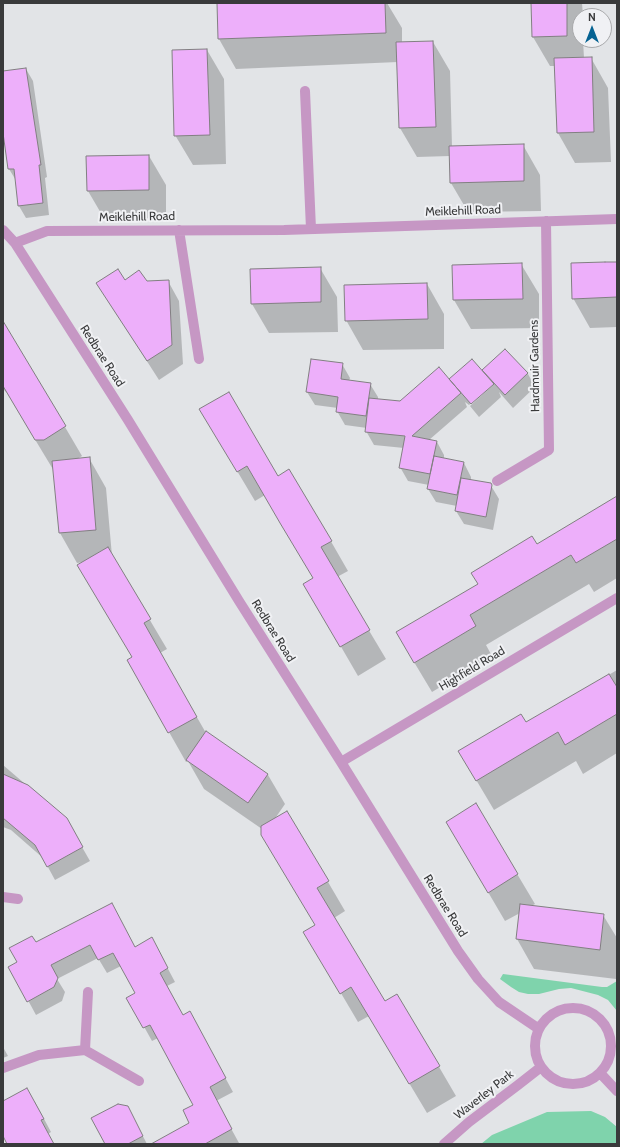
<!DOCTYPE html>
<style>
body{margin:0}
#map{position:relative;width:620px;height:1147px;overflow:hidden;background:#e2e4e7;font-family:Cabin,sans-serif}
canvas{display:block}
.frame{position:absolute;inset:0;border:4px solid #393a3b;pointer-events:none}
.north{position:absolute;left:572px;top:8px;width:40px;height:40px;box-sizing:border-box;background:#f0f1f4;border:1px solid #a7a8aa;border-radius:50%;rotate:0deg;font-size:11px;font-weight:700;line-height:16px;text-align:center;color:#393a3b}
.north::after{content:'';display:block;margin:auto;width:14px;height:18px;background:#056292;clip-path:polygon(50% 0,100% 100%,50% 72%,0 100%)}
</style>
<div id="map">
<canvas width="620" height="1147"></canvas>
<div class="frame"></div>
<div class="north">N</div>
</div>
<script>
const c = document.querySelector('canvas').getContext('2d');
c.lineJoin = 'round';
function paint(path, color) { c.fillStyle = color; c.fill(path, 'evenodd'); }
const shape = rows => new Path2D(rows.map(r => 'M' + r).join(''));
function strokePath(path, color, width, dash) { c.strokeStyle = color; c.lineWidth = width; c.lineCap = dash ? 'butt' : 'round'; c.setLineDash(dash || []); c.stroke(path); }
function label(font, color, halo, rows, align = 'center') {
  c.font = font + ' Cabin,sans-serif'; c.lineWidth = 4; c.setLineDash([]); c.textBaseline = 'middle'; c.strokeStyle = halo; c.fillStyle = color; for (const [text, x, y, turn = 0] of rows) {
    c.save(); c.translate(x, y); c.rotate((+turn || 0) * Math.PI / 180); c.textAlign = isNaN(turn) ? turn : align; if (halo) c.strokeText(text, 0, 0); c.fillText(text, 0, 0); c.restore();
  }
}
paint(shape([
 [503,974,602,987,607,987,617,981,617,1011,608,1000,598,995,571,988,559,989,539,994,528,994,519,992,511,987,500,979],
 [591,1111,605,1117,617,1127,617,1144,481,1144,492,1135,547,1112]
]), '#7fd3ac');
paint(shape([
 [244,3,387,3,402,28,402,43,433,42,450,71,452,147,523,145,540,175,541,211,468,212,451,183,450,156,417,157,400,128,398,62,236,69,219,39,218,4],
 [532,3,582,3,583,16,580,16,580,40,583,40,584,58,591,58,608,88,611,162,575,163,558,133,555,66,550,66,533,37],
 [207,50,224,79,226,164,193,165,175,135],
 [26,69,33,81,47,177,45,178,49,215,26,218,19,206,17,182,9,169,3,127,3,72],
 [149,156,166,185,166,220,105,220,88,191],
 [617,263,617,327,590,328,573,298],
 [521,264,539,294,539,328,471,329,454,300],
 [320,268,337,297,338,332,269,333,252,304],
 [124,281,168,281,179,301,183,364,159,380,109,302],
 [427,284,444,314,444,349,363,350,346,320],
 [3,332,13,340,65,427,82,456,77,459,89,458,106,488,112,556,167,649,160,653,206,733,206,732,268,775,285,804,274,820,287,812,345,911,334,918,384,1003,397,995,456,1096,427,1113,369,1016,358,1022,322,961,316,926,262,829,204,789,188,761,186,762,169,732,133,658,84,562,77,563,60,533,54,471,7,393,3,389],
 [505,350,528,374,535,387,513,408,499,392,501,397,479,417,470,406,492,386,492,384,469,405,465,402,467,407,429,440,437,442,444,455,444,459,464,463,471,477,471,480,490,484,499,499,493,530,464,524,456,511,457,506,436,502,428,489,429,485,408,481,400,467,404,448,374,445,366,431,367,428,345,425,337,411,338,408,315,405,307,392,342,364,350,378,349,381,370,384,378,397,378,400,401,403,452,384,450,379,482,372],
 [218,439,278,477,310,505,348,571,337,577,386,659,358,676,322,614,314,579,265,495,255,501],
 [617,498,617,578,594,592,589,584,486,645,492,656,432,692,414,662,479,584,536,545],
 [617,670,617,753,583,774,576,761,494,810,459,751,526,724],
 [3,765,66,819,90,861,55,880,43,858,11,830,3,827],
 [476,805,535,904,531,906,603,915,617,938,616,979,534,969,517,939,520,913,505,921,464,851],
 [111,904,135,948,159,952,175,982,167,986,183,1016,197,1026,233,1092,216,1101,239,1143,237,1144,160,1144,191,1123,194,1106,158,1038,152,1041,128,998,137,993,121,966,107,973,98,958,57,979,65,992,62,1001,36,1015,10,967,18,962,36,944],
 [3,1047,8,1056,3,1058],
 [3,1102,35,1102,51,1132,48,1134,53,1144,9,1144,3,1128],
 [135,1121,147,1144,106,1144]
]), '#0003');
const building = shape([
 [217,3,385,3,386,33,218,39,217,3],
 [531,3,567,3,567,36,532,37,531,3],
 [433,41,436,127,399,128,396,42,433,41],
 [207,49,210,135,174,136,172,50,207,49],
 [592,57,594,132,557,133,554,58,592,57],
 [26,68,41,165,39,165,43,203,18,206,14,169,8,169,3,133,3,71,26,68],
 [524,144,524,181,450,183,449,146,524,144],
 [149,155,149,190,87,191,86,156,149,155],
 [605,262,617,262,617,297,572,299,571,263,605,262],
 [522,263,523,299,453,300,452,265,522,263],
 [321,267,321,302,251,304,250,269,321,267],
 [118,269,125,280,139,270,147,281,169,280,172,345,147,361,96,283,118,269],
 [427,283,428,319,345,321,344,285,427,283],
 [3,321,66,426,44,440,35,440,3,386,3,321],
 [505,349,528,373,505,395,482,370,505,349],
 [311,359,343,363,341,379,371,383,366,416,336,412,338,397,306,392,311,359],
 [472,359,494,384,471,404,449,379,472,359],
 [439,367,461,393,412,436,437,441,430,474,399,468,405,436,365,432,369,398,400,401,439,367],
 [229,392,278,476,289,469,332,541,321,547,370,630,340,647,303,584,313,578,280,523,247,466,237,472,199,409,229,392],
 [434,456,464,462,457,495,427,489,434,456],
 [90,457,96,530,59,533,52,461,90,457],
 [461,478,491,483,492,485,486,517,455,511,461,478],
 [617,496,617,539,576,563,571,555,470,615,476,626,414,663,396,632,478,584,471,573,532,536,537,544,617,496],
 [108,547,151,619,144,623,197,717,168,733,127,660,132,657,77,565,108,547],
 [609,674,617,687,617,714,565,745,558,732,476,781,458,751,521,714,526,722,609,674],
 [206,731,268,774,248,803,186,760,206,731],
 [3,774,28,785,67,818,83,847,47,867,35,845,3,818,3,774],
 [476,803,518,874,488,893,446,822,476,803],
 [287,811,329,881,317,888,385,1001,397,994,440,1066,409,1084,351,987,340,994,303,932,315,925,261,835,261,826,287,811],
 [112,903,135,947,152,937,168,968,160,973,183,1015,190,1011,226,1078,210,1087,232,1129,205,1144,151,1144,189,1123,183,1110,193,1105,150,1025,143,1028,126,998,135,993,113,953,98,960,90,945,51,965,58,978,54,987,27,1002,8,967,17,962,9,948,32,936,36,942,112,903],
 [520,904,604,914,600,950,516,939,520,904],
 [27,1088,44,1119,41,1120,54,1144,7,1144,3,1136,3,1101,27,1088],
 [118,1104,128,1106,143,1136,128,1144,105,1144,91,1118,118,1104]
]);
paint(building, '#edaffa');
strokePath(building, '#817f81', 1);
strokePath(shape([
 [305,91,311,229],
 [3,230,15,243,128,420,239,601,341,762,458,951,478,979,499,1002,539,1029],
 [179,230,199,359],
 [15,243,47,231,284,230,617,219],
 [497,481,549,450,546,221],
 [341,762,617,598],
 [3,897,18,899],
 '535 1046a38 38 0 1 1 76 0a38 38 0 1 1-76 0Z',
 [85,1050,139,1081],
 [3,1068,14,1064,39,1055,85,1050,88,992],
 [601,1074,617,1091],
 [444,1144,469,1122,518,1085,541,1067]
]), '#c697c4', 10);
label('12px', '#393a3b', '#f0f1f4', [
 ["Meiklehill Road",463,211,-2],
 ["Meiklehill Road",137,217,-1],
 ["Redbrae Road",102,356,57],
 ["Hardmuir Gardens",535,366,-91],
 ["Redbrae Road",273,631,58],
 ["Highfield Road",472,669,-31],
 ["Redbrae Road",445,906,58],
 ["Waverley Park",484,1095,-38]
]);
</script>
